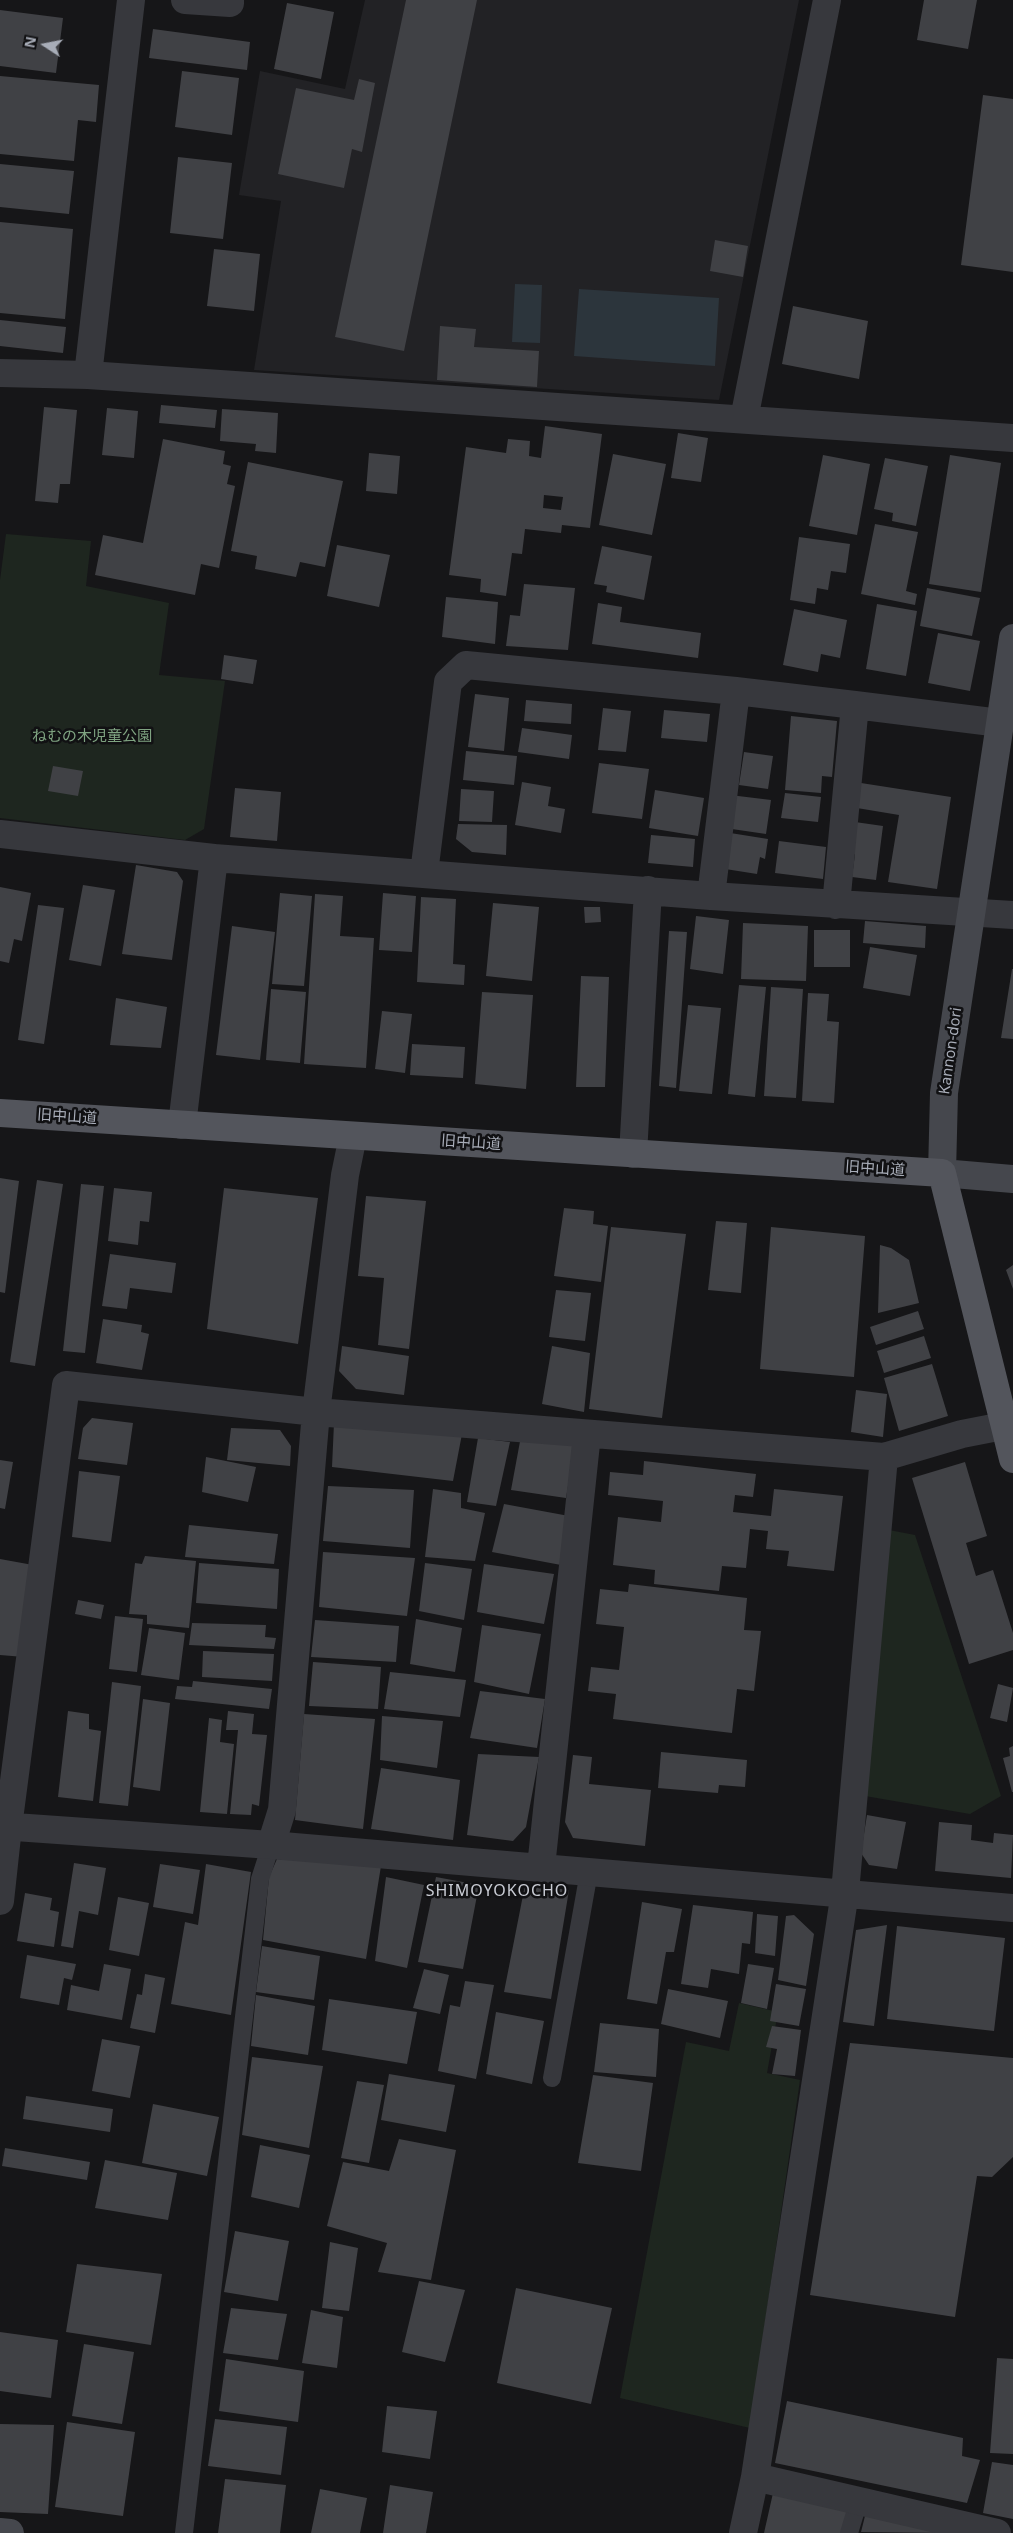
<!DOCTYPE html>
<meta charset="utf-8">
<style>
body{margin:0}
#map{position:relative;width:1013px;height:2533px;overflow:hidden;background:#161618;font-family:"Noto Sans",sans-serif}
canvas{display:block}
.north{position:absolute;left:20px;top:20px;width:50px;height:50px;-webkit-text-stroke:4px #111113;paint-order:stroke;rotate:281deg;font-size:14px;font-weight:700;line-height:20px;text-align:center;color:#a8adb8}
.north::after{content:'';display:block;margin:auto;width:18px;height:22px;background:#a8adb8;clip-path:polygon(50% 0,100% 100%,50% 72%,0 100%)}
</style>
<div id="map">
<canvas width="1013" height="2533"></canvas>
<div class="north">N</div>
</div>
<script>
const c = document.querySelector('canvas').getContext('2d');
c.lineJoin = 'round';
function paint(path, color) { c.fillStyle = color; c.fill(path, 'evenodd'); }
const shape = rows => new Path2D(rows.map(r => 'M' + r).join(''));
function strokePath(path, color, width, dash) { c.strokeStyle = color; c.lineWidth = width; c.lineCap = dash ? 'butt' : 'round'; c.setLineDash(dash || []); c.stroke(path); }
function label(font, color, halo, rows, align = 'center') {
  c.font = font + ' "Noto Sans","Noto Sans JP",sans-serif'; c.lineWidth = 5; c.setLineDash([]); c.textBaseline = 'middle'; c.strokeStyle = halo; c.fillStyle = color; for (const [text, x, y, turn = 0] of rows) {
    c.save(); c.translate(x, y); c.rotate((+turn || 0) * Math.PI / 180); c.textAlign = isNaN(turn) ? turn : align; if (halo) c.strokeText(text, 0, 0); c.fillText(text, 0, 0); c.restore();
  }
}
paint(shape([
 [365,0,799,0,719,400,254,370,281,201,239,195,260,71,345,89]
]), '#222225');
paint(shape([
 [6,534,91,541,86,586,169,603,159,675,225,681,204,829,185,840,0,818,0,580],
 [889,1530,915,1535,1001,1796,970,1814,865,1796],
 [739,2003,778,2012,767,2073,800,2080,750,2428,620,2398,686,2042,729,2051]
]), '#1e261f');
paint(shape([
 [515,284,542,285,540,343,512,342],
 [579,289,719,298,715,366,574,356]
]), '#2c353c');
paint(shape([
 [406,0,477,0,404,351,335,337],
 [924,0,977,0,968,49,917,40],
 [287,3,334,12,321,79,274,69],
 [0,10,63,18,56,73,0,66],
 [153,29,250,42,247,70,149,58],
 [182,71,239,78,232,135,175,127],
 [0,76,99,85,96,122,78,120,74,161,0,154],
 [359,79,375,83,362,152,352,149,344,188,278,174,296,88,354,100],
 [983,95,1013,99,1013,272,961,265],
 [178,157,232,163,223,239,170,233],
 [0,164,74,171,69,214,0,207],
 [0,222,73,229,65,319,0,313],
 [715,240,748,246,743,277,710,271],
 [214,249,260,254,254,311,207,306],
 [793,306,868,321,859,379,782,364],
 [0,320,66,327,63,353,0,346],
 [440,326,476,329,474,347,539,351,537,387,437,380],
 [161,405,217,410,215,428,159,423],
 [44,407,77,410,70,484,60,484,58,503,35,501],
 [107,408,138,411,134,458,102,455],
 [222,409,278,413,276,453,255,451,256,444,220,441],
 [545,426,602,434,590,528,562,525,561,533,525,529,522,554,512,553,506,596,480,592,481,579,449,575,466,447,506,453,508,439,530,441,529,456,541,458],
 [544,495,563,497,561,510,543,508],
 [678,433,708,438,701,482,671,478],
 [163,439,225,451,223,464,231,466,227,484,235,486,219,568,201,564,195,595,95,575,103,535,143,543],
 [369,453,400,456,397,494,366,491],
 [613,454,666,464,652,535,599,525],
 [823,455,870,464,857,535,809,526],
 [950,455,1001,463,981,592,929,584],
 [885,458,928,466,916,526,892,521,893,513,874,509],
 [248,462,343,481,325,567,300,562,296,577,255,569,257,556,231,551],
 [875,524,918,532,906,591,917,594,915,605,861,594],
 [799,537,850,544,846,573,831,571,828,590,817,588,815,604,790,600],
 [337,545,390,555,379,607,327,596],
 [602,546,652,556,644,600,606,592,607,586,594,584],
 [524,584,575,588,568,650,506,646,510,615,520,616],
 [927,588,980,598,972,636,920,626],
 [446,597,498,602,495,644,442,637],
 [598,603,622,607,620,622,701,633,698,658,592,644],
 [877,604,917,611,906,676,866,669],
 [794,609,847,620,840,658,821,654,818,672,783,665],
 [938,633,980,641,970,691,928,683],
 [224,655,257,660,253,684,221,679],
 [475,694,509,698,504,751,468,747],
 [526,700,572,704,571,724,524,721],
 [603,708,631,711,626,752,598,750],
 [664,710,710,714,707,742,661,738],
 [791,716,837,721,832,777,822,776,821,793,785,790],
 [522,728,572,735,569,759,518,752],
 [466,751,517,756,514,785,463,780],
 [744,752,773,756,768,789,739,785],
 [599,763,649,769,642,819,592,813],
 [53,766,83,771,78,796,48,791],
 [522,782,551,787,548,806,565,809,561,833,515,825],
 [861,783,951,797,937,889,888,882,899,815,857,808],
 [235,788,281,792,277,841,230,837],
 [461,789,494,791,492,822,459,821],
 [655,790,704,798,698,836,649,828],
 [785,793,821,797,818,822,781,818],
 [730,795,771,800,766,834,725,828],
 [855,822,883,826,876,880,852,877,855,854,851,853],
 [458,824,507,825,506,855,472,852,456,839],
 [724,832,768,839,765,859,760,857,757,874,719,868],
 [651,835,695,839,693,867,648,863],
 [779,841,826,847,823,879,775,873],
 [136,865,177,872,183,881,172,960,122,954],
 [83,885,115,890,101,966,69,960],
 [0,887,31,893,22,941,14,939,9,963,0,961],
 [280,893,312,896,304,986,272,984],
 [383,893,416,896,412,952,379,950],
 [315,894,343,896,340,936,374,938,366,1068,304,1064],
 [421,897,456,899,453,964,465,965,464,985,417,982],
 [493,903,539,907,532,981,486,976],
 [38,905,64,908,44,1044,18,1040],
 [584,907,600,907,601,922,585,923],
 [696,916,729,920,723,974,690,969],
 [865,921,926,926,925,948,863,943],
 [743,923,808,926,806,981,741,979],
 [232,926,275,932,260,1060,216,1055],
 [814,930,850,930,850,967,814,967],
 [669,931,687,932,676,1088,659,1086],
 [870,947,917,955,910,996,863,988],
 [1012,969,1013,969,1013,1039,1001,1038],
 [581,976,609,977,605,1087,576,1087],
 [739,985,766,987,755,1097,728,1094],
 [771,987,803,989,796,1098,764,1096],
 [271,989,306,992,300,1063,266,1060],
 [482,992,533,995,526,1089,475,1084],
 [808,993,829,994,827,1021,839,1022,834,1103,802,1101],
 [116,998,167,1007,161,1048,110,1045],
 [688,1005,721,1008,712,1094,679,1091],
 [382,1011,412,1014,405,1073,375,1069],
 [412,1044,465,1047,463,1078,410,1075],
 [0,1178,19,1181,5,1293,0,1292],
 [37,1180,63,1184,35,1366,10,1362],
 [81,1184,104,1186,85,1353,63,1351],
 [114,1188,152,1192,149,1222,140,1221,138,1245,108,1241],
 [224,1188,318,1198,298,1344,207,1329],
 [366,1196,426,1201,409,1349,378,1345,384,1278,358,1276],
 [564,1208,594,1211,593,1224,608,1226,601,1282,554,1276],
 [716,1221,747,1223,741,1293,708,1290],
 [611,1227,686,1234,662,1418,589,1409],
 [771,1227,865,1236,854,1377,760,1369],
 [880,1245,891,1248,909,1260,919,1303,878,1313],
 [110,1254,176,1263,172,1293,130,1288,127,1309,102,1306],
 [1013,1265,1013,1289,1006,1270],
 [556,1290,591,1293,585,1341,549,1337],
 [918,1311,924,1329,876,1345,870,1327],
 [103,1319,142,1325,141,1332,149,1334,142,1370,96,1363],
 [924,1336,931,1358,884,1373,877,1351],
 [342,1346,409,1356,404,1395,356,1389,339,1371],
 [552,1346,590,1353,584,1412,542,1404],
 [932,1364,948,1416,899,1431,884,1378],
 [856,1390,887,1394,883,1437,851,1432],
 [92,1418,133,1423,127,1465,78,1459,83,1428],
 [334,1423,462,1434,453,1481,332,1467],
 [231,1428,280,1430,291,1446,290,1466,227,1460],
 [521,1436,575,1445,566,1498,511,1490],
 [478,1438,510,1442,496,1506,467,1502],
 [206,1457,256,1467,248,1502,202,1492],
 [0,1460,13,1462,5,1509,0,1508],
 [644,1461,756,1474,753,1497,735,1495,733,1512,771,1516,774,1489,843,1496,834,1571,787,1566,789,1551,766,1549,768,1531,750,1529,746,1568,722,1566,719,1591,654,1584,655,1570,613,1565,618,1517,661,1522,663,1501,608,1495,610,1472,643,1475],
 [965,1462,987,1536,966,1543,976,1576,993,1570,1013,1633,1013,1650,969,1664,912,1478],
 [79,1471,120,1476,111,1542,72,1537],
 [328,1486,414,1490,410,1548,323,1541],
 [433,1489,461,1493,461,1508,485,1513,475,1561,425,1557],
 [504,1504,569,1516,561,1565,492,1552],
 [189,1525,278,1534,274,1564,185,1557],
 [323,1552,415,1558,407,1616,319,1607],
 [145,1556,196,1561,189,1628,147,1624,147,1615,129,1614,135,1563,142,1564],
 [0,1559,33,1565,24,1657,0,1655],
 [199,1563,279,1569,277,1609,196,1603],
 [425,1563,472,1569,464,1620,419,1611],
 [484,1564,554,1574,544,1624,477,1612],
 [629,1584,747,1598,744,1630,761,1631,754,1691,737,1689,732,1733,613,1719,616,1694,588,1691,591,1667,619,1670,624,1627,596,1624,600,1589,628,1592],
 [78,1600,104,1605,101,1619,75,1614],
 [115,1616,143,1619,137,1672,109,1669],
 [416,1619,462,1628,455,1672,410,1664],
 [315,1620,399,1626,396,1662,311,1657],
 [192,1623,266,1625,265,1637,276,1638,274,1649,189,1645],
 [482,1625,541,1634,529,1694,474,1682],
 [149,1628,185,1633,179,1680,141,1675],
 [203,1651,274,1654,272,1681,202,1677],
 [313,1662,381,1667,378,1709,309,1706],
 [390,1672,466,1680,460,1717,384,1709],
 [193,1681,272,1689,269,1709,175,1699,177,1686,192,1687],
 [112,1682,141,1686,128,1806,99,1803],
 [998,1684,1013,1688,1007,1722,990,1718],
 [480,1691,545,1699,537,1748,470,1738],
 [143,1699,170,1703,160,1791,133,1787],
 [68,1711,89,1714,89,1729,101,1731,93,1801,58,1797],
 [228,1711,254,1714,252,1734,267,1735,259,1806,252,1804,251,1815,230,1814,238,1730,226,1730],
 [304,1714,375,1719,363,1829,295,1820],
 [382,1716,443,1721,437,1768,380,1760],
 [209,1718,222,1720,220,1742,234,1744,227,1814,200,1812],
 [1013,1746,1013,1792,1012,1792,1003,1758,1010,1756,1009,1748],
 [661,1752,747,1760,745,1787,719,1785,718,1793,658,1788],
 [478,1754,539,1757,526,1827,513,1841,467,1835],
 [573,1755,592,1757,589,1784,651,1790,645,1846,573,1838,565,1822],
 [381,1768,460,1780,453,1840,371,1829],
 [867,1815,906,1822,897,1869,869,1865,861,1853],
 [939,1822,972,1825,971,1840,993,1843,994,1833,1013,1835,1011,1878,935,1871],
 [277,1859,381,1866,366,1959,263,1940,269,1877],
 [74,1863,106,1868,98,1915,79,1911,73,1948,61,1946],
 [160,1864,200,1870,193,1914,153,1907],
 [206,1864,251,1872,231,2015,171,2004,185,1922,198,1925],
 [386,1877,424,1885,407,1968,375,1961],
 [436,1877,479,1885,463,1969,418,1962],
 [525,1885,569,1890,551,1999,504,1992],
 [25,1893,52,1898,50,1910,59,1912,54,1947,17,1941],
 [118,1897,149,1903,139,1956,109,1950],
 [642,1902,682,1909,674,1952,666,1952,657,2004,627,1999],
 [693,1905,753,1912,750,1944,742,1943,739,1974,711,1969,708,1988,681,1984],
 [757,1914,778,1916,775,1956,755,1953],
 [794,1915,814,1934,806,1986,778,1980,786,1916],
 [887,1925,874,2026,843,2022,856,1930],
 [897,1926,1005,1938,994,2031,887,2019],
 [262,1946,320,1956,314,2000,256,1992],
 [27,1955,76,1964,72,1980,64,1978,59,2005,20,1998],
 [104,1964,131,1969,122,2020,67,2010,71,1985,99,1991],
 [748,1964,774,1968,767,2009,741,2003],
 [424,1969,449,1975,440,2014,413,2008],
 [145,1974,165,1978,155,2033,130,2028,137,1994,142,1995],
 [465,1981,494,1985,476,2079,438,2071,450,2005,460,2007],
 [776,1984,806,1989,799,2026,770,2021],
 [668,1989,728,2001,720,2038,661,2024],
 [256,1995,315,2006,308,2055,251,2046],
 [329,1999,417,2012,407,2064,322,2050],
 [496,2012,544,2021,532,2084,486,2074],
 [600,2023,659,2029,656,2077,594,2072],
 [772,2026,801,2030,795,2076,772,2074,777,2049,766,2047],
 [102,2039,140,2046,130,2098,92,2091],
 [850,2043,1013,2058,1013,2157,992,2177,977,2176,955,2317,810,2295],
 [252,2057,323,2066,309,2148,242,2135],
 [389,2074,455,2085,446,2132,381,2120],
 [593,2075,653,2083,641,2171,578,2163],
 [357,2081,384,2085,369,2163,341,2158],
 [26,2096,113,2109,110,2132,23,2119],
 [153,2104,219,2117,207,2176,142,2163],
 [399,2139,456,2150,431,2280,378,2272,387,2243,327,2226,343,2162,389,2171],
 [260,2145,310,2155,299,2208,251,2197],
 [5,2148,90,2162,87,2180,2,2166],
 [105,2160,177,2173,168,2220,95,2208],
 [235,2231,289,2241,278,2301,224,2292],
 [330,2242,358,2248,349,2311,322,2308],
 [77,2264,162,2274,151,2345,66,2332],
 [419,2281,465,2290,445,2362,402,2352],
 [516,2288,612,2308,591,2404,497,2383],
 [231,2308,287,2314,278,2360,223,2353],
 [311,2310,343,2317,337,2368,302,2363],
 [0,2332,58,2340,51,2398,0,2391],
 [84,2344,134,2352,122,2424,72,2416],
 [997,2358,1013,2359,1013,2454,990,2453],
 [226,2359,304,2371,298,2422,219,2411],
 [787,2401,963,2438,962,2456,980,2460,967,2503,775,2463],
 [387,2406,437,2411,430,2459,382,2452],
 [215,2419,287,2427,281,2475,208,2466],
 [67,2422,135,2432,123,2516,55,2507],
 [0,2424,54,2425,48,2514,0,2512],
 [992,2462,1013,2465,1013,2519,983,2513],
 [225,2479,286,2485,280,2533,218,2533],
 [390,2485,433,2492,426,2533,383,2533],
 [320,2489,367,2498,360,2533,311,2533],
 [773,2493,852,2510,845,2533,764,2533],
 [867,2508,947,2533,861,2532]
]), '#404145');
strokePath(shape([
 [552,2078,589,1872],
 [184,2533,260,1879,271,1845],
 [849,2533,859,2500]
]), '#37383d', 18);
strokePath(shape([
 [185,0,230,3,230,0],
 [0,373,88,375,1013,438],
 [88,375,131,0],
 [744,419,827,0],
 [855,705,1000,723],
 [0,834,214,858,711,896,1013,915],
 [424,873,448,682,466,665,736,691,855,705,836,905],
 [711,896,736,691],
 [182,1125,214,858],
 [633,1154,648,890],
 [0,1826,271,1845,1013,1908],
 [271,1845,282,1810,316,1412,345,1175,353,1136],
 [541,1867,587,1434],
 [0,1901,8,1827,66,1385,316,1412,884,1457,962,1434,1003,1426],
 [755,2477,997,2533],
 [743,2533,755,2477,845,1892,884,1457]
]), '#37383d', 28);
strokePath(shape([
 [1013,638,944,1093,942,1173,1013,1179],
 [0,2532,10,2533]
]), '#45474d', 28);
strokePath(shape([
 [0,1113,942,1173,1013,1459]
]), '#53555c', 28);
label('15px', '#7fa381', '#111113', [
 ["ねむの木児童公園",92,737]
]);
label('15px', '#a8adb8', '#111113', [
 ["Kannon-dori",951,1051,-82],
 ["旧中山道",67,1117,4],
 ["旧中山道",471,1143,4],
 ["旧中山道",875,1169,4]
]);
c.letterSpacing = '1px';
label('16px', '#c9ccd4', '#111113', [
 ["SHIMOYOKOCHO",497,1891]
]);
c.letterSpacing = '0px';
</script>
